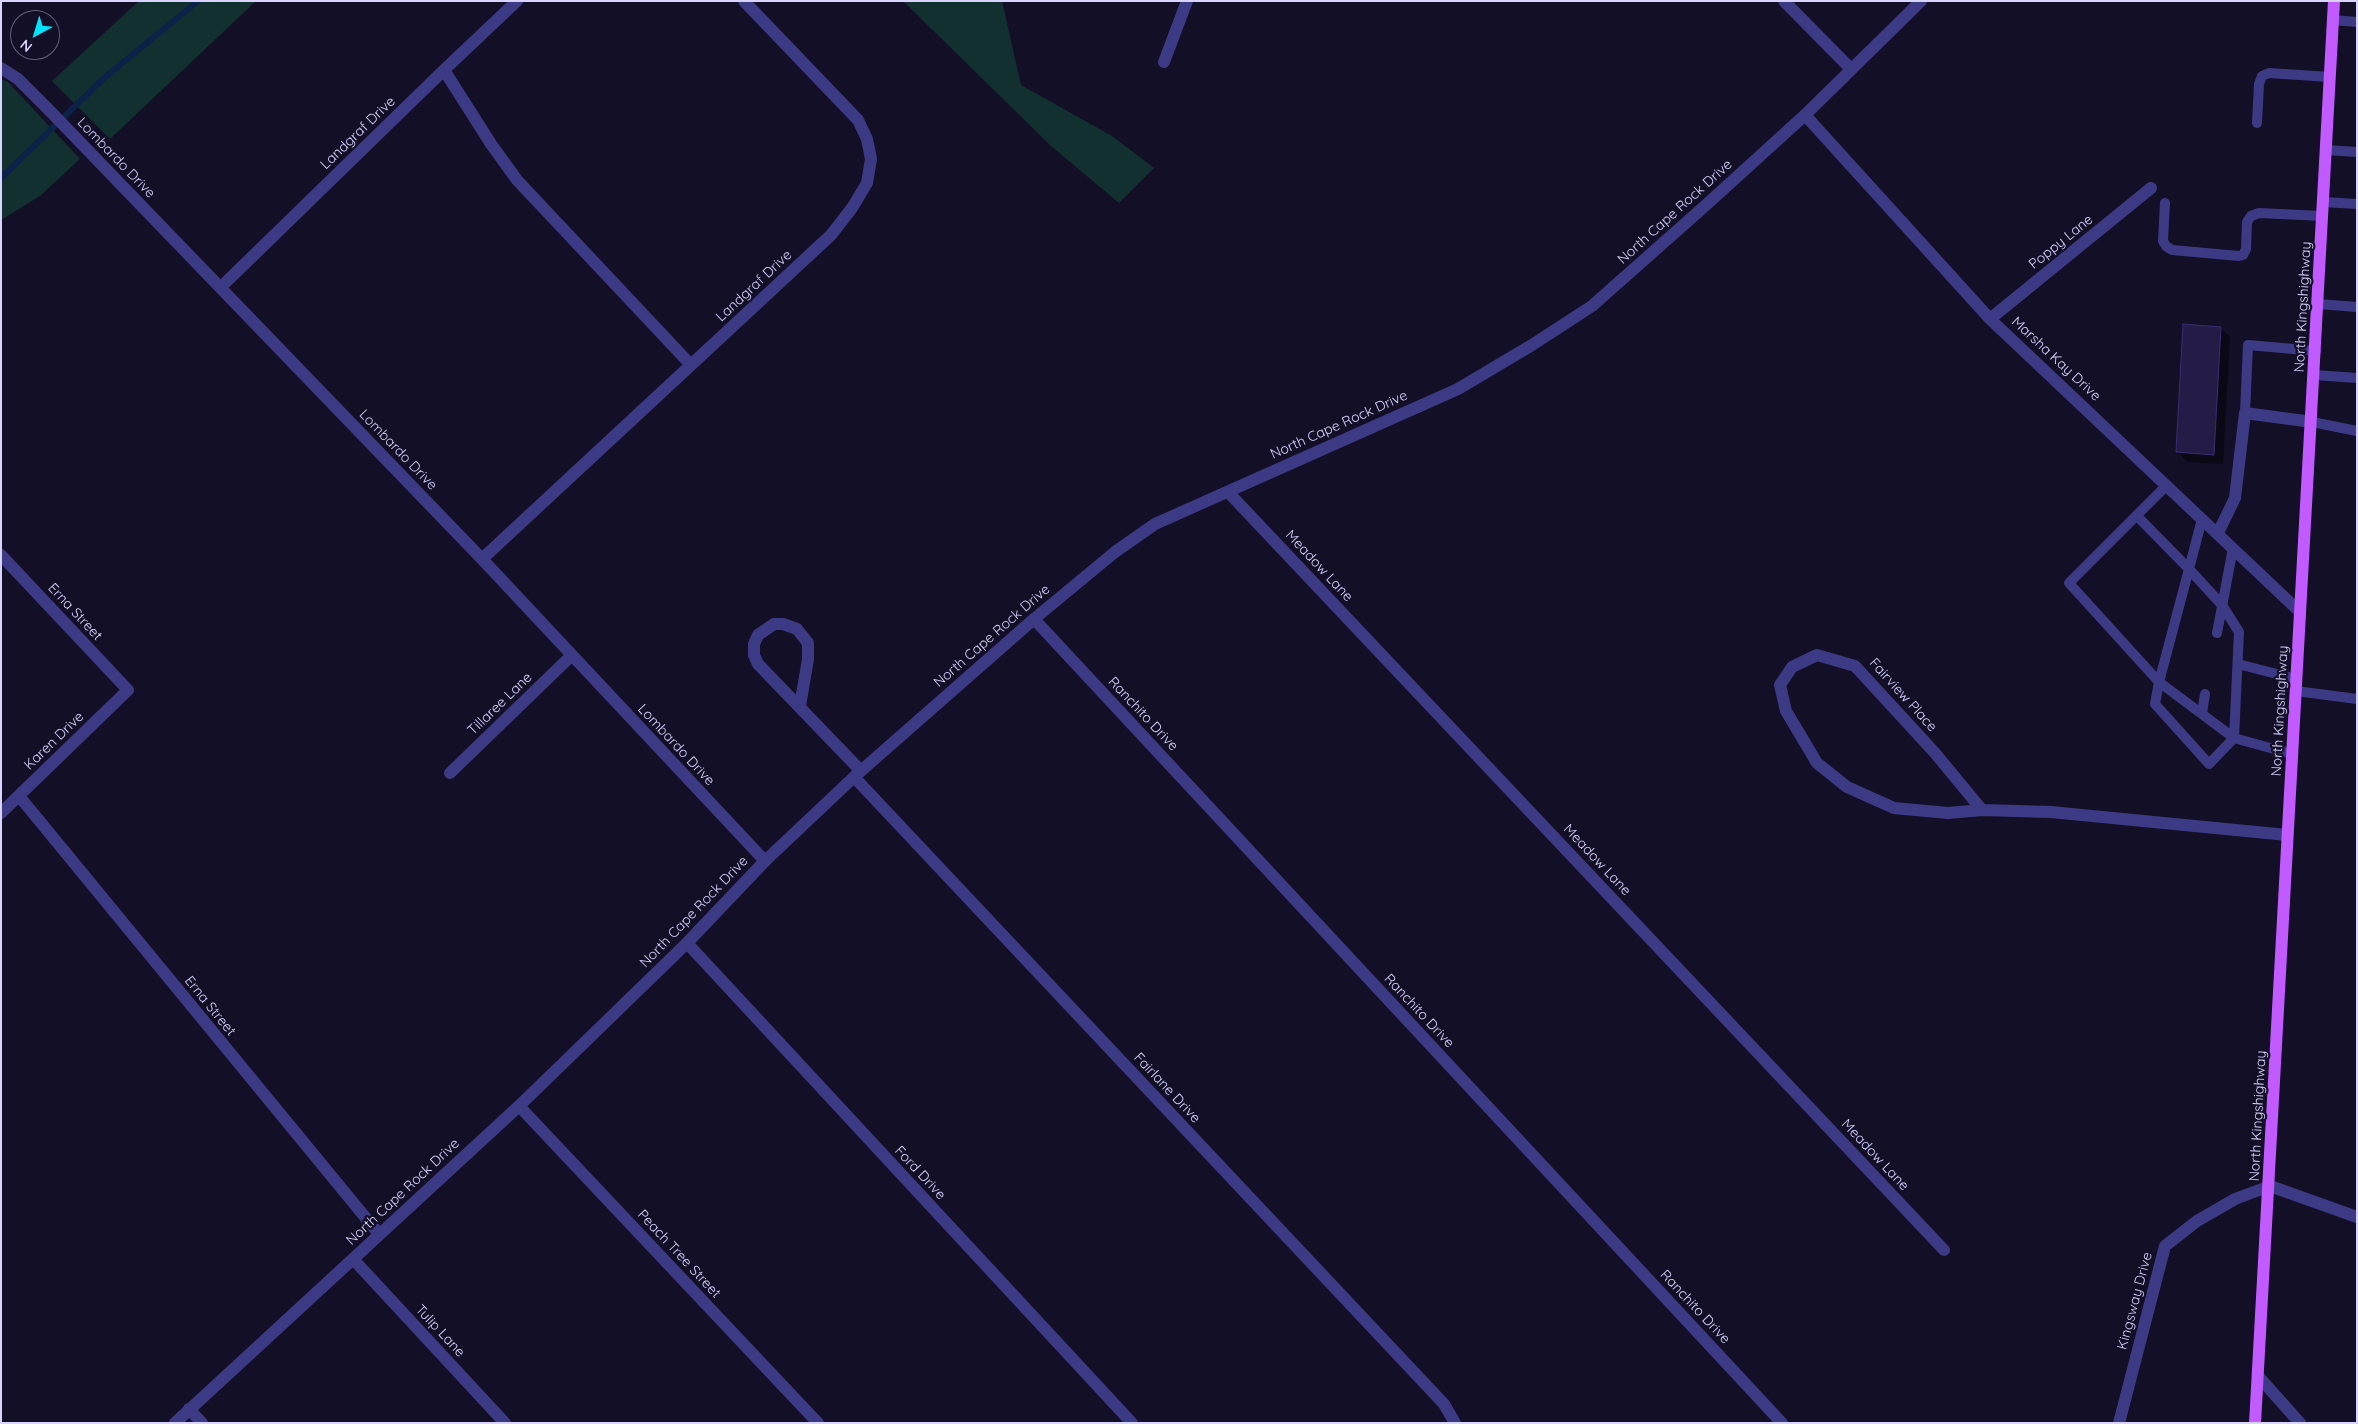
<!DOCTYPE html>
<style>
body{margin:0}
#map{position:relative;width:2358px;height:1424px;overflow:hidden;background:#130f26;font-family:Quicksand,sans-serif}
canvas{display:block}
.frame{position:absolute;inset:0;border:2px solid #d9d4ff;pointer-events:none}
.north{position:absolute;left:10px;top:10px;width:50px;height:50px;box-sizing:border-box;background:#130f26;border:1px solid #625e7d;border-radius:50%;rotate:219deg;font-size:14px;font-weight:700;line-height:20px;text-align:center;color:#d9d4ff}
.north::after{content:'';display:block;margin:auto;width:18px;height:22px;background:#00e5ff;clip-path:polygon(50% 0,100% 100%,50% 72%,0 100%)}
</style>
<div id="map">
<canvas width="2358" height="1424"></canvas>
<div class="frame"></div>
<div class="north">N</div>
</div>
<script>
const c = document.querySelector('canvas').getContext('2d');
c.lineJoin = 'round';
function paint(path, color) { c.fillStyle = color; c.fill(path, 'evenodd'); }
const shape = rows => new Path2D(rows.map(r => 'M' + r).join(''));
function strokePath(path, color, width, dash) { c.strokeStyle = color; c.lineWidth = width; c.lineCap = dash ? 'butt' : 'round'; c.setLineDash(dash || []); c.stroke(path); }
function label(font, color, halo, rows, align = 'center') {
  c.font = font + ' Quicksand,sans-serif'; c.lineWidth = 4.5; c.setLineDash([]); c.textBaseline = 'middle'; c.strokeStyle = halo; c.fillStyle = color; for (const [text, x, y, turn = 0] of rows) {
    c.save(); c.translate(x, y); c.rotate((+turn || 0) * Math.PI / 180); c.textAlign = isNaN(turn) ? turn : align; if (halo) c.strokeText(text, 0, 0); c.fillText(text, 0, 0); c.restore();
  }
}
paint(shape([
 [139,1,256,1,110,139,52,81],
 [903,1,1002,1,1021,85,1112,136,1154,168,1119,203,1051,146],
 [1,79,8,82,80,159,40,196,1,220]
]), '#12302f');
paint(shape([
 [2220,328,2230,337,2223,464,2187,462,2178,452]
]), '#0007');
strokePath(shape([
 [1,178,104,78,198,1]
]), '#0c2248', 6);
const building = shape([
 [2183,324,2221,327,2214,455,2176,452,2183,324]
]);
paint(building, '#241b47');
strokePath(building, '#3b2d73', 1);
strokePath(shape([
 [2333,20,2357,22],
 [2257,123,2259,84,2262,76,2269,73,2330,77],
 [2326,150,2357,152],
 [2323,202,2357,204],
 [2165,203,2163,241,2166,246,2172,250,2239,256,2243,255,2246,249,2247,222,2251,216,2259,213,2322,216],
 [2318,304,2357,307],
 [2314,375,2357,378],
 [2245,413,2248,345,2316,351],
 [2312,422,2357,431],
 [2167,485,2069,583,2159,682,2189,569,2222,605,2239,632,2234,738,2292,754],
 [2137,516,2189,569,2202,519],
 [2217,633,2233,548],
 [2238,664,2296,679],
 [2159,682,2234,738,2209,764,2155,704,2159,682],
 [2296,691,2357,699],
 [2202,713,2205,694]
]), '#3d3a85', 10);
strokePath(shape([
 [1784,1,1851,69],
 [1164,62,1187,1],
 [1,68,18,79,50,111,482,559,765,861],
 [444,70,491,144,517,180,691,365],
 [1805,115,1990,319,2300,612],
 [221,287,444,70,517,1],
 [1990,319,2151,188],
 [1228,492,1944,1250],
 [2218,533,2235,498,2245,413,2312,422],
 [1,555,128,690,1,813],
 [482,559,831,235,852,208,867,183,871,159,867,139,858,120,744,1],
 [1034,619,1782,1423],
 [800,706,808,659,808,643,797,629,783,624,774,624,758,635,754,644,754,655,758,664,861,771],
 [450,773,571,656],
 [854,777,1444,1404,1455,1423],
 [19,796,379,1234],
 [1982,810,1935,753,1855,666,1817,655,1792,667,1780,685,1786,711,1817,763,1847,787,1894,808,1948,813,1982,810,2051,812,2287,835],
 [687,943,1132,1423],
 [519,1106,818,1423],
 [353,1259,505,1423],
 [189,1409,202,1423]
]), '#3d3a85', 12);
strokePath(shape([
 [2258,1376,2300,1423],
 [175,1423,519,1106,687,943,765,861,854,777,1034,619,1115,552,1155,524,1458,389,1532,345,1592,306,1706,205,1805,115,1921,1],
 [2119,1423,2165,1246,2197,1221,2235,1199,2270,1186,2357,1217]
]), '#3d3a85', 12);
strokePath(shape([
 [2255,1423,2334,1]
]), '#c25bff', 12);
label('14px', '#d9d4ff', '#130f26', [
 ["Landgraf Drive",358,133,-44],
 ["Lombardo Drive",116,158,46],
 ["North Cape Rock Drive",1675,212,-42],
 ["Poppy Lane",2061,242,-39],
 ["Landgraf Drive",754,286,-43],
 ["North Kingshighway",2303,307,-87],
 ["Marsha Kay Drive",2056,359,43],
 ["North Cape Rock Drive",1339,425,-24],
 ["Lombardo Drive",398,450,46],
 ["Meadow Lane",1319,566,47],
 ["Erna Street",75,612,47],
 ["North Cape Rock Drive",992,636,-41],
 ["Fairview Place",1903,695,48],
 ["Tillaree Lane",500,704,-44],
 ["North Kingshighway",2280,711,-87],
 ["Ranchito Drive",1143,714,47],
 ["Karen Drive",54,741,-44],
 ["Lombardo Drive",676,745,47],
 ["Meadow Lane",1597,860,47],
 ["North Cape Rock Drive",694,912,-46],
 ["Erna Street",210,1006,51],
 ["Ranchito Drive",1419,1011,47],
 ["Fairlane Drive",1167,1088,47],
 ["North Kingshighway",2258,1116,-87],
 ["Meadow Lane",1875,1155,47],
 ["Ford Drive",920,1173,47],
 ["North Cape Rock Drive",403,1192,-43],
 ["Peach Tree Street",679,1254,47],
 ["Kingsway Drive",2135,1301,-75],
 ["Ranchito Drive",1695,1307,47],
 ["Tulip Lane",440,1331,47]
]);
</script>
